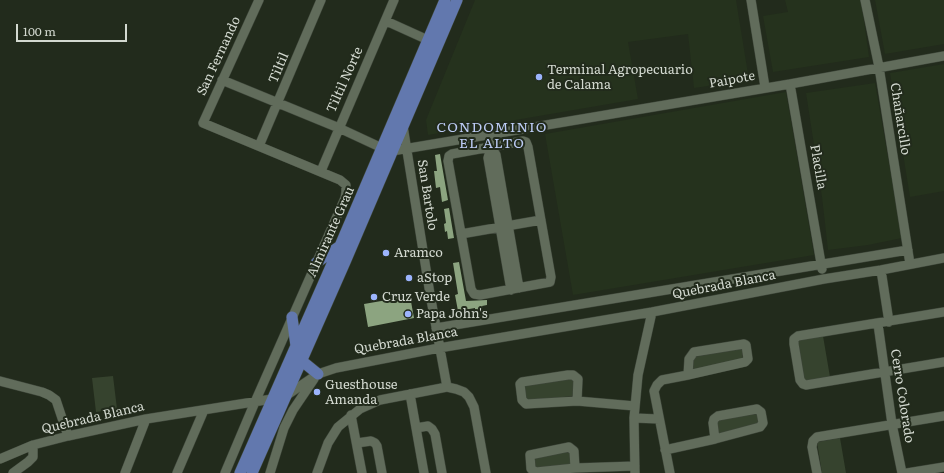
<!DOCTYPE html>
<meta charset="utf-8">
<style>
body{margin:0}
#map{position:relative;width:944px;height:473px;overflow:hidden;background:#222b1c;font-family:Literata,serif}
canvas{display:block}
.scale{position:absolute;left:16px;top:24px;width:111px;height:18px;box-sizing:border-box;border:2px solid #d3d9d0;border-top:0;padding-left:5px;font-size:12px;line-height:14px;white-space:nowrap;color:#d3d9d0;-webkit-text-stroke:3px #222b1c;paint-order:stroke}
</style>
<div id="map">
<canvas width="944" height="473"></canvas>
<div class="scale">100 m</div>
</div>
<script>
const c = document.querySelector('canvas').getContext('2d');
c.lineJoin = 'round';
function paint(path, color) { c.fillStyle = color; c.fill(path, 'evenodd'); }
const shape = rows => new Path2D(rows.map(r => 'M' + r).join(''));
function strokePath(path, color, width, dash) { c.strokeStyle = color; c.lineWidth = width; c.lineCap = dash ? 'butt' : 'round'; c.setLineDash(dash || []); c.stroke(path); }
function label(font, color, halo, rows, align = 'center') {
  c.font = font + ' Literata,serif'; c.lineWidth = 4; c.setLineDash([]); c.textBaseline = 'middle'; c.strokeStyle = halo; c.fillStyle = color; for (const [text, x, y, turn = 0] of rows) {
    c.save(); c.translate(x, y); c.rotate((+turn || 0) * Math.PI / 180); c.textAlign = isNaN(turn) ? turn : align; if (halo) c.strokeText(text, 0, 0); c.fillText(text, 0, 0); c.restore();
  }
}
paint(shape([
 [475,0,736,0,749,80,694,88,688,34,628,42,638,99,428,135,426,120],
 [785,0,861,0,869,57,773,72,763,16,788,12],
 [875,0,944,0,944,44,885,54],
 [944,64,944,191,910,197,890,73],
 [875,83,902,238,868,245,828,250,822,197,806,93],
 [786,92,814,255,573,295,545,134]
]), '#25321d');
paint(shape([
 [823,336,830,377,804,381,797,340],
 [742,348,743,359,692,372,694,357],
 [113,376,117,409,96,412,92,378],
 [571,378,575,384,572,396,529,401,525,397,524,386],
 [757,414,759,425,717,436,715,420],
 [840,438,846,473,822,473,817,442],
 [568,451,572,453,572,464,540,469,535,467,535,456]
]), '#36432e');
paint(shape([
 [440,154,448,200,442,202,440,187,436,188,434,171,437,171,435,155],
 [449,208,454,238,448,239,447,231,445,232,444,224,446,223,444,209],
 [459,262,466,301,487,300,487,305,482,306,483,309,475,310,475,308,458,311,455,295,458,294,453,263],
 [410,296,414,318,368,327,364,304]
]), '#8ca480');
const minor = shape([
 [751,0,765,87],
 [865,0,879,67,910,264],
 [386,21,428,40],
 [222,80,339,128,382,148,392,151,790,84,944,56],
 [790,84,822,269],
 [403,126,430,294,447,387],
 [523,141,526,142,528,147,551,277,550,282,480,295,474,294,471,289,448,161,449,156,452,154,523,141],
 [490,143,491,147,496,155,519,288],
 [259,146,321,0],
 [491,147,488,158,511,290],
 [321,171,394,0],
 [461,234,541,220],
 [881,270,889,322],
 [944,312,798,336,794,339,794,344,800,380,803,384,806,385,944,362],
 [878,324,892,424,902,473],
 [436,328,908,250],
 [744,344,746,345,748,359,745,362,688,375,689,359,694,352,744,344],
 [0,381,42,392,49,395,56,400,68,436],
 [410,394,424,473],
 [577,401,578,379,573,375,568,375,522,382,520,384,522,400,526,404,577,401,635,406],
 [757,409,761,412,763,423,760,427,715,439,713,423,714,419,718,416,757,409],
 [351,415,362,473],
 [634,418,659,419],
 [416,428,428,426,432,429,435,434,442,473],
 [357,443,371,441,375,443,377,446,382,473],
 [665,450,715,439],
 [0,459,33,445,68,436,146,419,272,399,287,395,318,374,336,368,439,348,652,312,824,279,881,270,944,258],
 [575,468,574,451,569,447,530,455,531,469,536,472,575,468,635,466],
 [13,473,28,462,33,457,33,445],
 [125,473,146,419],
 [177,473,204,410],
 [225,473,255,402,345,198,346,192,346,185,340,180,203,123,259,0],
 [270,473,284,428,293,410,314,379],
 [317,473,328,443,338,427,360,409,380,400,447,387,456,389,464,392,469,397,474,407,486,473],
 [635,473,634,418,638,375,652,312],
 [670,473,654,391,657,385,662,380,688,375],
 [817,473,812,447,813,441,817,437,944,416],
 [907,473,944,467]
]);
const major = shape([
 [316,263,340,246],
 [292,317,296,346],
 [302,361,318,374],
 [240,473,340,246,445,0],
 [252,473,345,262,457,0]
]);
strokePath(minor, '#3f473b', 10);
strokePath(major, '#3f473b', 12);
strokePath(minor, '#616c5b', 9);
strokePath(major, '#6278ae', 11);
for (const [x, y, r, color] of [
 [539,77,4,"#9cb4fd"],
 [386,253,4,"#9cb4fd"],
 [409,278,4,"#9cb4fd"],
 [374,297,4,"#9cb4fd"],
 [408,314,4,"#9cb4fd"],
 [317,392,4,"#9cb4fd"]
]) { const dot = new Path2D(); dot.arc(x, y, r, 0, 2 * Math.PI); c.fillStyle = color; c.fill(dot); strokePath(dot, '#222b1c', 1.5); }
label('13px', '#d3d9d0', '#222b1c', [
 ["San Fernando",219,56,-65],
 ["Tiltil",279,68,-67],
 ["Tiltil Norte",345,80,-66],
 ["Paipote",732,80,-10],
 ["Chañarcillo",900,119,81],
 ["Placilla",818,167,80],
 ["San Bartolo",427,195,81],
 ["Almirante Grau",331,232,-66],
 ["Quebrada Blanca",724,285,-11],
 ["Quebrada Blanca",406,341,-10],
 ["Cerro Colorado",902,396,81],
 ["Quebrada Blanca",93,418,-13]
]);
label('13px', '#d3d9d0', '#222b1c', [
 ["Terminal Agropecuario",547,70],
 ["de Calama",547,85],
 ["Aramco",394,253],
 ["aStop",417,278],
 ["Cruz Verde",382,297],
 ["Papa John's",416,314],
 ["Guesthouse",325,385],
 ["Amanda",325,400]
], 'left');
c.letterSpacing = '1px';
label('14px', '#bccbf4', '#222b1c', [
 ["CONDOMINIO",492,128],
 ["EL ALTO",492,144]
]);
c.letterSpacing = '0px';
</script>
